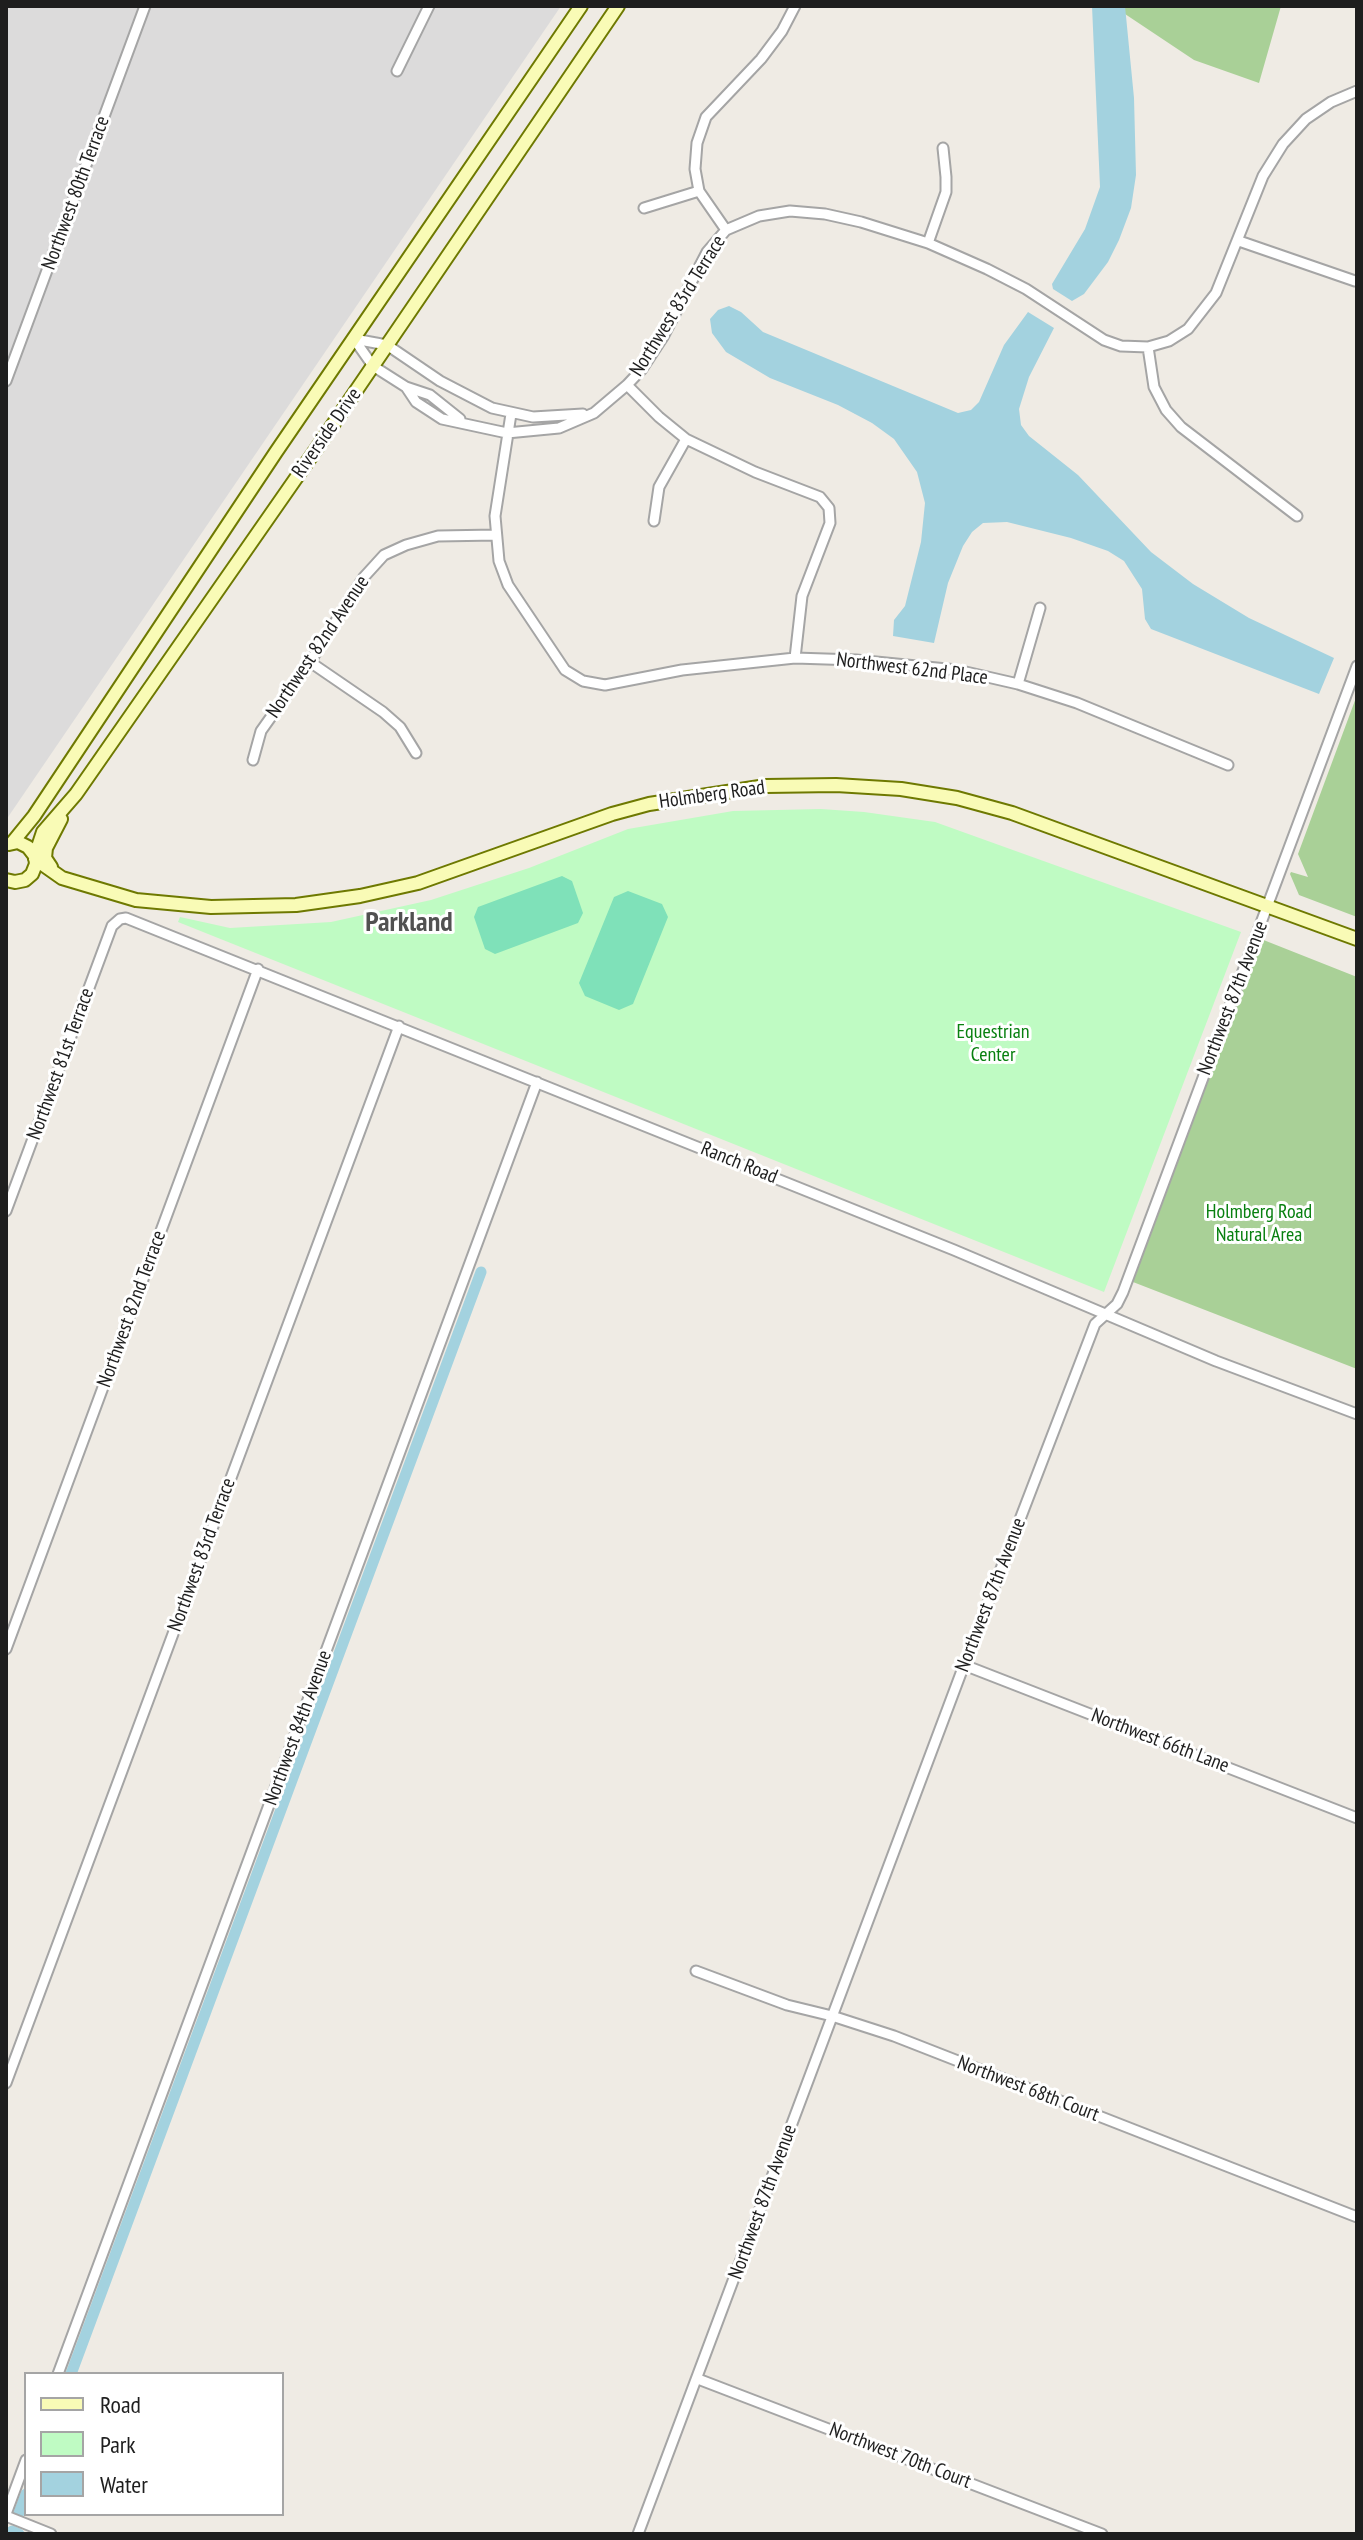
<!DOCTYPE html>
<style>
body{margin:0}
#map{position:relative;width:1363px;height:2540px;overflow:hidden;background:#efebe4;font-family:"PT Sans Narrow",sans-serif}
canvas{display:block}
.frame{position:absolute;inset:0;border:8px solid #1e1e1e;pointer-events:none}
.legend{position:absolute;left:24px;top:2372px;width:260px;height:144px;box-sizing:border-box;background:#fff;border:2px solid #a5a5a5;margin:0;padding:10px 14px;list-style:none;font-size:24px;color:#1e1e1e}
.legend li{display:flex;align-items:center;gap:16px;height:40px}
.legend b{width:40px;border:2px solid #a5a5a5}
</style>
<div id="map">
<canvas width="1363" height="2540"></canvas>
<div class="frame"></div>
<ul class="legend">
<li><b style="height:10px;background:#f9fbb6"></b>Road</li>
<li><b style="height:22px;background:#bffbc3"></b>Park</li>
<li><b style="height:22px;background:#a3d2df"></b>Water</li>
</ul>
</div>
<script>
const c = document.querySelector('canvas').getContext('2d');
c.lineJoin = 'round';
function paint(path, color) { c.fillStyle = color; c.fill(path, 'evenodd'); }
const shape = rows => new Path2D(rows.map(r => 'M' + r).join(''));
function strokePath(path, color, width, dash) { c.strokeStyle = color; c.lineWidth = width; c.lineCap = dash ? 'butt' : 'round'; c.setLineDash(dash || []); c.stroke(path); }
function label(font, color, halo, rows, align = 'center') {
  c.font = font + ' "PT Sans Narrow",sans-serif'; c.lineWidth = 6; c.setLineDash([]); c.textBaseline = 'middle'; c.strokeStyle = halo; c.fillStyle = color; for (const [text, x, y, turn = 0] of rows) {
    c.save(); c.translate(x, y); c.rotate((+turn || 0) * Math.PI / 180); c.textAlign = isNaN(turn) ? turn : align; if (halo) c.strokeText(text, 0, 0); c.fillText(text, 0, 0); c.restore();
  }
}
paint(shape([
 [6,6,561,6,6,820]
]), '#dcdbdb');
paint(shape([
 [1125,6,1281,6,1259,83,1194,60,1125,14],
 [1357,695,1357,917,1299,895,1290,874,1291,872,1308,877,1298,854],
 [1261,939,1357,977,1357,1369,1133,1282]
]), '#a9d097');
paint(shape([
 [821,809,864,812,935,822,1241,932,1104,1292,178,922,180,917,230,928,331,922,431,900,529,868,628,829,733,811]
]), '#bffbc3');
paint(shape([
 [562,876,572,881,583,913,578,923,495,954,485,949,474,917,478,907],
 [628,891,662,904,668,917,633,1004,619,1010,585,996,579,983,614,897]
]), '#7fe1b9');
paint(shape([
 [1092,6,1125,6,1134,98,1136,175,1131,208,1119,240,1108,262,1084,294,1072,301,1053,289,1052,284,1085,229,1100,187],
 [729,306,741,312,763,332,958,413,971,410,979,402,1004,345,1028,312,1054,328,1029,377,1019,409,1021,425,1029,436,1078,475,1151,552,1193,584,1249,618,1334,658,1319,694,1151,629,1145,619,1142,589,1124,561,1108,551,1071,538,1007,522,983,523,972,532,963,546,948,583,934,643,893,636,894,620,905,606,921,542,925,503,917,472,894,439,872,423,838,405,770,378,726,352,712,333,710,319,718,310]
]), '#a3d2df');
strokePath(shape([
 [71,2374,481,1272],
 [19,2513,26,2494],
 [12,2531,19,2534]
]), '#a3d2df', 11);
const street = shape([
 [397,71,429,6],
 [644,208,699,191],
 [726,230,759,216,790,211,825,214,861,222,928,243,987,269,1026,289,1104,340,1121,346,1148,347,1169,341,1188,329,1216,293,1263,176,1283,144,1306,119,1331,102,1357,91],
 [1239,241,1355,281],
 [928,243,946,192,946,177,943,148],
 [354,339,387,345,440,381,492,408,533,417,583,414],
 [354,339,373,366,406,387,430,395,460,419],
 [1148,347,1154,387,1166,410,1181,427,1297,516],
 [6,381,145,6],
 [627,385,659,417,686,439,755,472,820,497,829,508,830,523,802,596,795,658],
 [406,387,416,402,442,419,507,433,559,428,594,413,627,385,642,369,663,337,707,252,726,230,699,191,695,169,697,143,706,117,761,59,782,31,795,6],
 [511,414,495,516,499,561,508,585,565,670,583,681,605,685,682,670,795,658,856,660,957,670,1018,684,1077,703,1228,765],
 [654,521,659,487,686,439],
 [310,662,383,712,400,727,416,753],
 [1018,684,1040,608],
 [253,760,261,731,310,662,364,577,384,555,406,545,438,536,496,535],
 [6,1211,112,926,120,919,126,918,954,1250,1216,1361,1357,1414],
 [6,1649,258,969],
 [964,1665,1357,1818],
 [696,1971,787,2005,832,2016,894,2036,1357,2217],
 [6,2083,399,1026],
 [58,2374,537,1082],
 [698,2379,1102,2534],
 [6,2514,26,2460],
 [6,2516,51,2534],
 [638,2534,964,1665,1095,1324,1117,1304,1123,1292,1357,666]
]);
const secondary = shape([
 [12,843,34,816,276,452,581,6],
 [35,856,43,832,76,794,317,448,618,6],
 [35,859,62,878,136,900,211,907,296,905,360,896,418,883,612,814,649,804,766,786,836,785,901,789,957,798,1012,813,1357,939],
 [51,867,45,858,46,848,61,819],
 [6,880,15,882,25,880,32,874,36,864,35,856,28,847,18,842,9,844]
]);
strokePath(street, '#a5a5a5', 13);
strokePath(secondary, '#6e7901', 16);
strokePath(street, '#fff', 9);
strokePath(secondary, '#f9fbb6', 12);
label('20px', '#1e1e1e', '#fff', [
 ["Northwest 80th Terrace",76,193,-70],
 ["Northwest 83rd Terrace",678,306,-58],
 ["Riverside Drive",327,433,-55],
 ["Northwest 82nd Avenue",318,647,-56],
 ["Northwest 62nd Place",912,669,7],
 ["Holmberg Road",712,795,-8],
 ["Northwest 87th Avenue",1233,998,-69],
 ["Northwest 81st Terrace",61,1064,-70],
 ["Ranch Road",739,1163,22],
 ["Northwest 82nd Terrace",132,1309,-70],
 ["Northwest 83rd Terrace",202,1555,-70],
 ["Northwest 87th Avenue",991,1595,-69],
 ["Northwest 84th Avenue",298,1728,-70],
 ["Northwest 66th Lane",1160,1741,21],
 ["Northwest 68th Court",1028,2089,21],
 ["Northwest 87th Avenue",763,2202,-70],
 ["Northwest 70th Court",900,2456,21]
]);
label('20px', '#088010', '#fff', [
 ["Equestrian",993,1032],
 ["Center",993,1055],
 ["Holmberg Road",1259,1212],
 ["Natural Area",1259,1235]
]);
label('bold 28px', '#515151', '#fff', [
 ["Parkland",409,923]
]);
</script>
